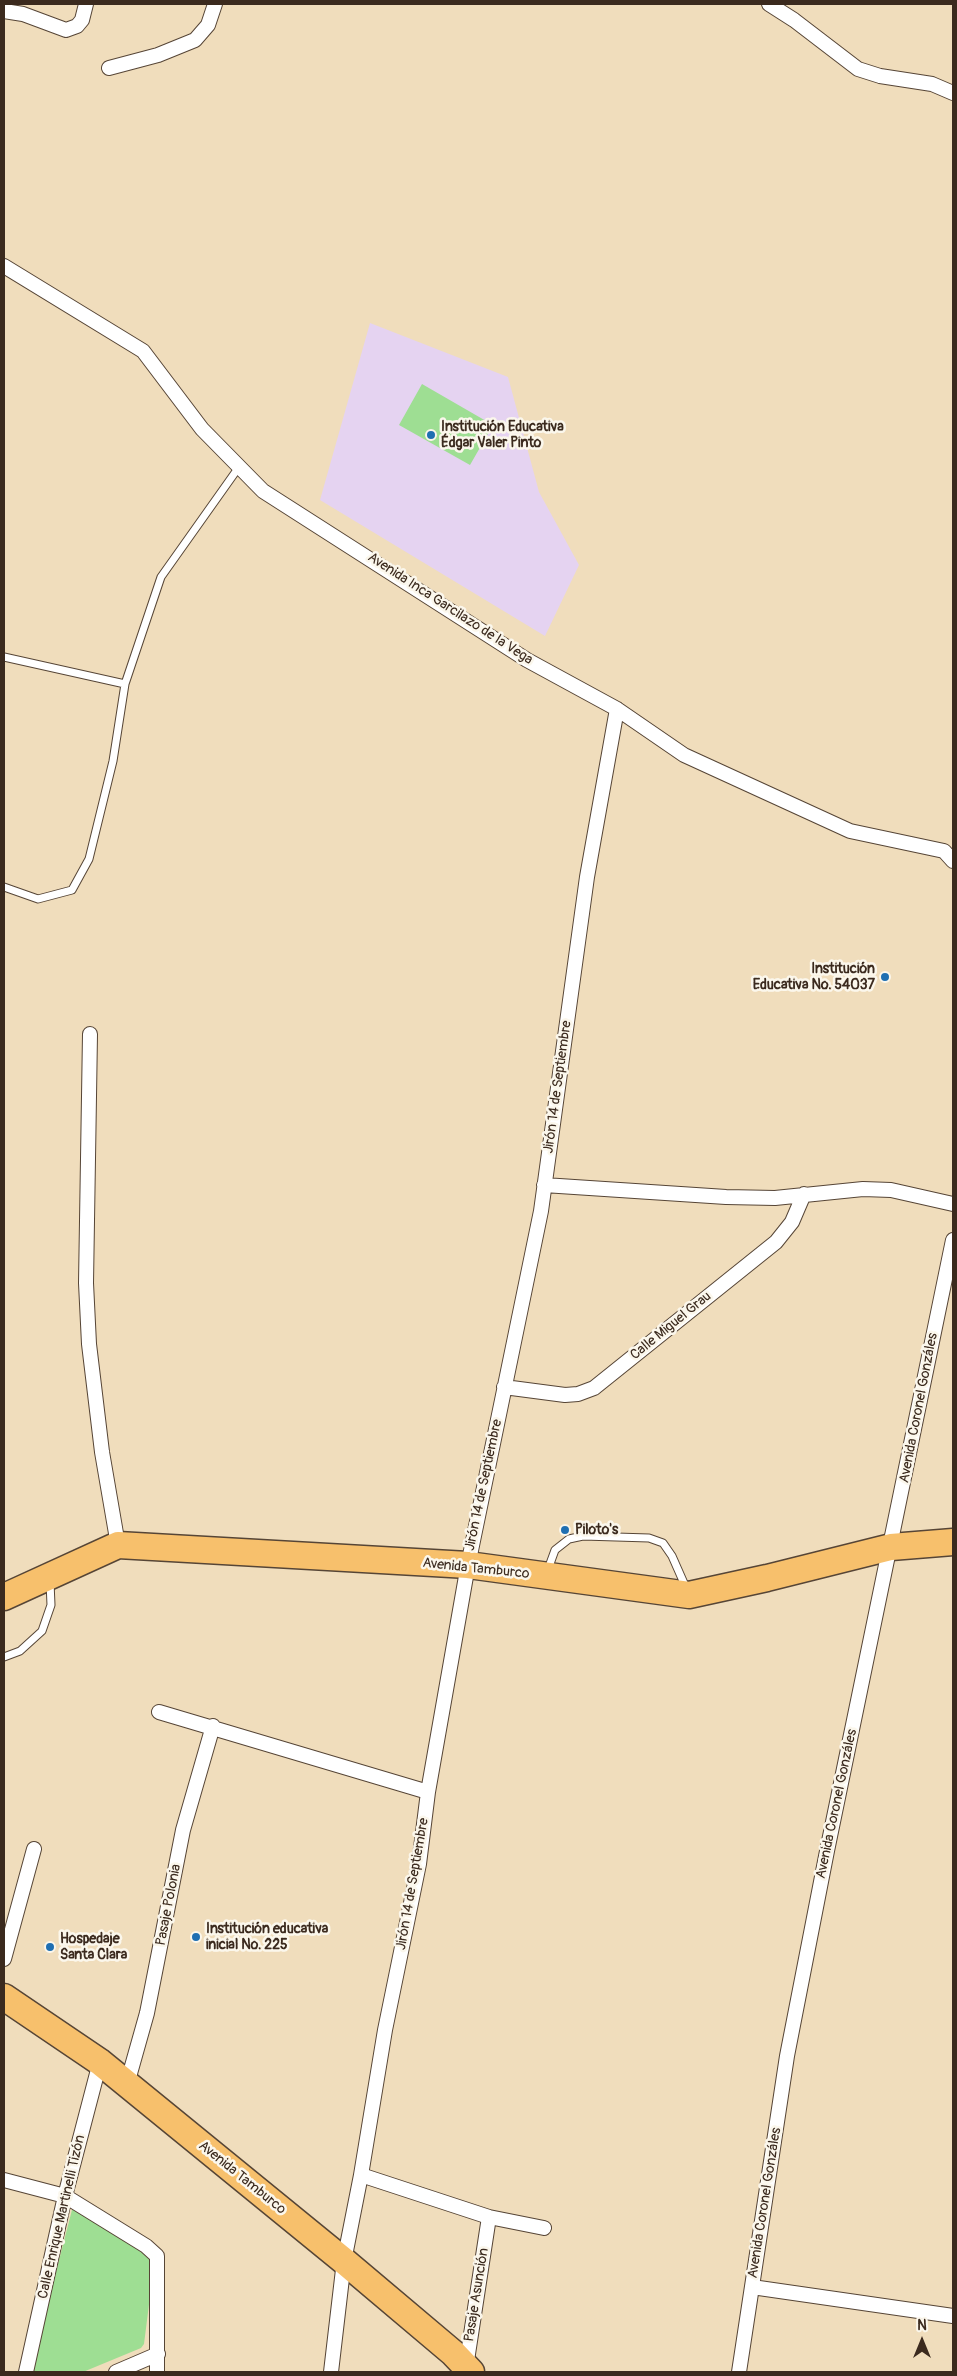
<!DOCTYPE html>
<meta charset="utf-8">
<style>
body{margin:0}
#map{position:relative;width:957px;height:2376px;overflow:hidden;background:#f0ddbc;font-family:Pangolin,sans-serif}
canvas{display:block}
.frame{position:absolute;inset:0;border:5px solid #3b2a1e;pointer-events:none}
.north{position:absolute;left:897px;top:2316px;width:50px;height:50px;-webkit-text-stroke:4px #fbf7ec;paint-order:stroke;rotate:0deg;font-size:14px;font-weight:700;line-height:20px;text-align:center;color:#3b2a1e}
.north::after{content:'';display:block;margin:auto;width:18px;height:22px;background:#3b2a1e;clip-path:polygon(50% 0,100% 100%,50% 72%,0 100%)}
</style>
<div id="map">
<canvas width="957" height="2376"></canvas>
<div class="frame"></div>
<div class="north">N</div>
</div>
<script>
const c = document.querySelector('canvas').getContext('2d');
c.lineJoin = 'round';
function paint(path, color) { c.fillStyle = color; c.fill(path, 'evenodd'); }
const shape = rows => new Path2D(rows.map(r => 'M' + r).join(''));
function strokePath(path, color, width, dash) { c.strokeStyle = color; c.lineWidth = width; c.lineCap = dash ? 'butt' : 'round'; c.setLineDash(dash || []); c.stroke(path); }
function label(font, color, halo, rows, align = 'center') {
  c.font = font + ' Pangolin,sans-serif'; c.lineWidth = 5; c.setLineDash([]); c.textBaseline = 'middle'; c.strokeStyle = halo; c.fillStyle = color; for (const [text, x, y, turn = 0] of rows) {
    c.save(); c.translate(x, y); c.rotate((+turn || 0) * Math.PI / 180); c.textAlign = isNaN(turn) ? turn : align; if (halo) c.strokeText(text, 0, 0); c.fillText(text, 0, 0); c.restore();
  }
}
paint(shape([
 [370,323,508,377,539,492,579,565,545,636,320,500]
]), '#e5d3f1');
paint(shape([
 [422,384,493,425,470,465,399,425],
 [73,2206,155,2257,144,2344,141,2348,83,2372,30,2372]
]), '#9ede93');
const lane = shape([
 [4,657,125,684],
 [4,887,38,899,72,890,89,859,113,761,125,684,161,577,239,467],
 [547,1572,555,1550,569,1539,583,1536,649,1538,663,1543,672,1556,687,1590],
 [4,1657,20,1651,42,1631,51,1605,50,1582]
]);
const street = shape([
 [769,4,794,20,858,69,880,76,932,84,953,93],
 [4,11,23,14,66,30,77,26,82,20,86,4],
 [109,68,158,55,195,40,208,25,215,4],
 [4,266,143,351,202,429,263,491,527,660,617,709,684,755,850,831,944,851,953,861],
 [90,1034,86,1283,89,1344,102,1452,118,1545],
 [544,1185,726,1197,775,1198,863,1189,891,1190,953,1204],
 [504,1387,565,1395,578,1394,594,1388,776,1242,792,1222,804,1194],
 [159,1712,428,1792],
 [4,1959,34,1849],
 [127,2084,147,2013,183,1830,213,1726],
 [361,2175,489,2217,544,2228],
 [4,2180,65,2196,146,2246,157,2256,157,2372],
 [752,2287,953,2316],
 [466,2367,489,2217],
 [26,2372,65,2196,100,2062],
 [116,2372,158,2354],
 [331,2372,344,2261,361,2175,385,2030,419,1864,428,1792,468,1565,541,1211,587,877,617,709],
 [739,2372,787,2056,827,1851,953,1240]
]);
const highway = shape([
 [4,1597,118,1545,468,1565,689,1595,767,1578,891,1547,953,1542],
 [4,1997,100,2062,344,2261,453,2353,471,2372]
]);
strokePath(lane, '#564536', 9);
strokePath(street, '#564536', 16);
strokePath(highway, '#564536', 29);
strokePath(lane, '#fff', 7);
strokePath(street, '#fff', 14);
strokePath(highway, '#f7c06c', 26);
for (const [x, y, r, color] of [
 [431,435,5,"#1f6fb2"],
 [885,977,5,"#1f6fb2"],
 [565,1530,5,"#1f6fb2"],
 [196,1937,5,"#1f6fb2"],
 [50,1947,5,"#1f6fb2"]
]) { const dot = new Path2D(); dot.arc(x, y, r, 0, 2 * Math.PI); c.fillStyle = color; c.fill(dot); strokePath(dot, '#fbf7ec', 2); }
label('bold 14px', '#3b2a1e', '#fbf7ec', [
 ["Institución Educativa",441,427],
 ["Édgar Valer Pinto",441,443],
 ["Institución",875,969,"right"],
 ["Educativa No. 54037",875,985,"right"],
 ["Piloto's",575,1530],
 ["Institución educativa",206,1929],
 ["inicial No. 225",206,1945],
 ["Hospedaje",60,1939],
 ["Santa Clara",60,1955]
], 'left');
label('14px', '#3b2a1e', '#fbf7ec', [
 ["Avenida Inca Garcilazo de la Vega",450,609,33],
 ["Jirón 14 de Septiembre",558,1087,-82],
 ["Calle Miguel Grau",671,1326,-39],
 ["Avenida Coronel Gonzáles",919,1408,-79],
 ["Jirón 14 de Septiembre",484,1485,-78],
 ["Avenida Tamburco",476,1569,6],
 ["Avenida Coronel Gonzáles",837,1804,-78],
 ["Jirón 14 de Septiembre",413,1884,-80],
 ["Pasaje Polonia",169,1905,-79],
 ["Avenida Tamburco",242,2178,39],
 ["Avenida Coronel Gonzáles",765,2203,-81],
 ["Calle Enrique Martinelli Tizón",62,2217,-77],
 ["Pasaje Asunción",477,2295,-81]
]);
</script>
